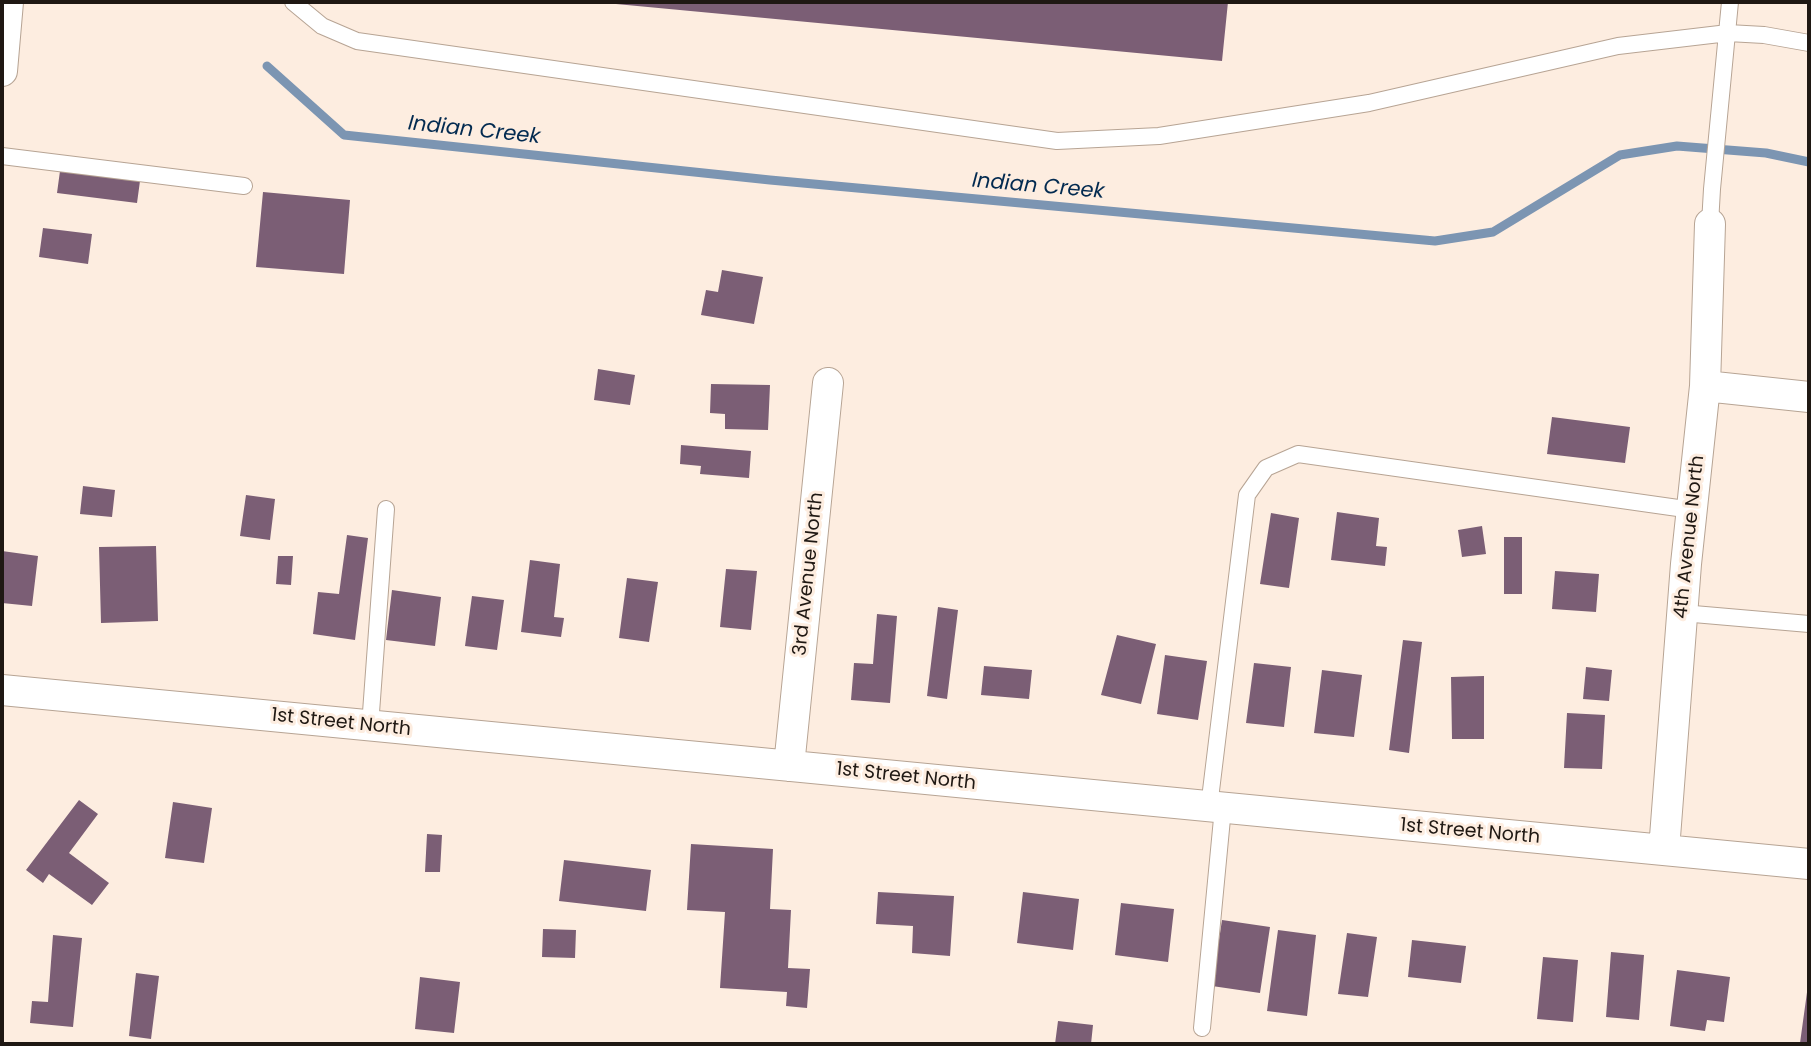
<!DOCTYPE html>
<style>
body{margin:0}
#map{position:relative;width:1811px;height:1046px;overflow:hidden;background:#fdede0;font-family:Poppins,sans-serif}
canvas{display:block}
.frame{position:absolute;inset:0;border:4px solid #1f1813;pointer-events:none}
</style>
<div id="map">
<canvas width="1811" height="1046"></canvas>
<div class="frame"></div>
</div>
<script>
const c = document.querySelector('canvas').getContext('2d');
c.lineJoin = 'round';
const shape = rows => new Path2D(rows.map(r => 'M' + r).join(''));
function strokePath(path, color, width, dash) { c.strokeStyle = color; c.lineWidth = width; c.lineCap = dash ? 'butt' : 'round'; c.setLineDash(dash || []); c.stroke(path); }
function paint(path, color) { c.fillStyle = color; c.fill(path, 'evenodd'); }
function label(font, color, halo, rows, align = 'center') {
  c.font = font + ' Poppins,sans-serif'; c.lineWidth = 6; c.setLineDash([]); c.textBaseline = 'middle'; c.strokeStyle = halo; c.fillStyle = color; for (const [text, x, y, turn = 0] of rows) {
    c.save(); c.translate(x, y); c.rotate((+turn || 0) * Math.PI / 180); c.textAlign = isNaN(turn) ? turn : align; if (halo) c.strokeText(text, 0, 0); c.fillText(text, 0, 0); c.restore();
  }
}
strokePath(shape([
 [267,66,344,135,770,180,1435,241,1493,232,1620,155,1677,146,1766,153,1809,162]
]), '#7c95b2', 9);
paint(shape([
 [617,2,1228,2,1222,61,616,4],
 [60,171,140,181,137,203,57,193],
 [263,192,350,200,344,274,256,267],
 [43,228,92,234,88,264,39,257],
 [722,270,763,277,754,324,701,315,706,290,718,292],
 [598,369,635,375,630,405,594,400],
 [711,384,770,385,768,430,725,429,725,414,710,413],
 [1552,417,1630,427,1625,463,1547,454],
 [681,445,751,451,749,478,700,474,701,466,680,464],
 [83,486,115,490,112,517,80,514],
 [246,495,275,499,270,540,240,536],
 [1337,512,1379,518,1376,546,1387,547,1385,566,1331,560],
 [1271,513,1299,518,1289,588,1260,584],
 [1482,526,1486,554,1462,557,1458,530],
 [347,535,368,538,355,640,313,634,318,592,339,594],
 [1504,537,1522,537,1522,594,1504,594],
 [156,546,158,621,101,623,99,547],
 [2,551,38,556,32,606,2,603],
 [278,556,293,556,291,585,276,584],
 [530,560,560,564,554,617,564,618,561,637,521,632],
 [726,569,757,571,751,630,720,627],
 [1555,571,1599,574,1596,612,1552,609],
 [627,578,658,582,649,642,619,638],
 [392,590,441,597,435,646,386,640],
 [472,596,504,600,497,650,465,646],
 [938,607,958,610,947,699,927,696],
 [877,614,897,616,890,703,851,700,854,663,873,664],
 [1117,635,1156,644,1141,704,1101,695],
 [1403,640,1422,642,1409,753,1389,750],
 [1165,655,1207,661,1198,720,1157,714],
 [1254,663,1291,667,1284,727,1246,723],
 [984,666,1032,670,1029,699,981,695],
 [1586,667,1612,670,1609,701,1583,699],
 [1322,670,1362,675,1354,737,1314,733],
 [1484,676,1484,739,1452,739,1451,677],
 [1567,713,1605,715,1602,769,1564,768],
 [79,800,98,814,69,853,109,883,92,905,49,874,43,883,26,870],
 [173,802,212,808,204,863,165,858],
 [427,834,442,835,440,872,425,872],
 [691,844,773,849,770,909,791,910,788,968,810,969,807,1008,786,1006,787,992,720,988,725,912,687,910],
 [564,860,651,870,646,911,559,901],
 [878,892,954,896,950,956,912,953,913,926,876,924],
 [1023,892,1079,899,1073,950,1017,943],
 [1121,903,1174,909,1168,962,1115,955],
 [1222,920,1270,927,1260,993,1212,986],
 [543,929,576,930,575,958,542,957],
 [1278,930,1316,935,1307,1016,1267,1011],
 [1347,933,1377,937,1368,997,1338,994],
 [53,935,82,938,73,1027,30,1023,32,1001,48,1002],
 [1412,940,1466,946,1461,983,1408,977],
 [1611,952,1644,955,1639,1020,1606,1017],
 [1543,957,1578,960,1573,1022,1537,1019],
 [1677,970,1730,977,1724,1022,1707,1020,1705,1031,1670,1026],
 [136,973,159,976,151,1039,129,1036],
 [420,977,460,982,454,1033,415,1029],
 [1808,985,1809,985,1809,1044,1800,1043],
 [1058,1021,1093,1025,1091,1044,1055,1044]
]), '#7b5e75');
const service = shape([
 [293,2,322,26,357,41,1057,141,1159,136,1369,103,1618,46,1728,33,1764,35,1809,43],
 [2,156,244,186],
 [1710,224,1712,189,1730,2],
 [1682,613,1809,624],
 [370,726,386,509],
 [1209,807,1247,495,1266,468,1298,454,1692,510],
 [1202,1028,1223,808]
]);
const minor = shape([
 [2,71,8,2],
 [1705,386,1809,397],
 [2,690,1809,864],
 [789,766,828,383],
 [1664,850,1686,564,1705,386,1710,224]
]);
strokePath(service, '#b7a494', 18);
strokePath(minor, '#b7a494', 32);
strokePath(service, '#fff', 16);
strokePath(minor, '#fff', 30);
label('19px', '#1f1813', '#fdede0', [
 ["4th Avenue North",1690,537,-84],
 ["3rd Avenue North",809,574,-84],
 ["1st Street North",341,723,6],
 ["1st Street North",906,777,6],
 ["1st Street North",1470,832,5]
]);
label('italic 21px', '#022a50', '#fdede0', [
 ["Indian Creek",474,131,6],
 ["Indian Creek",1038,187,5]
]);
</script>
